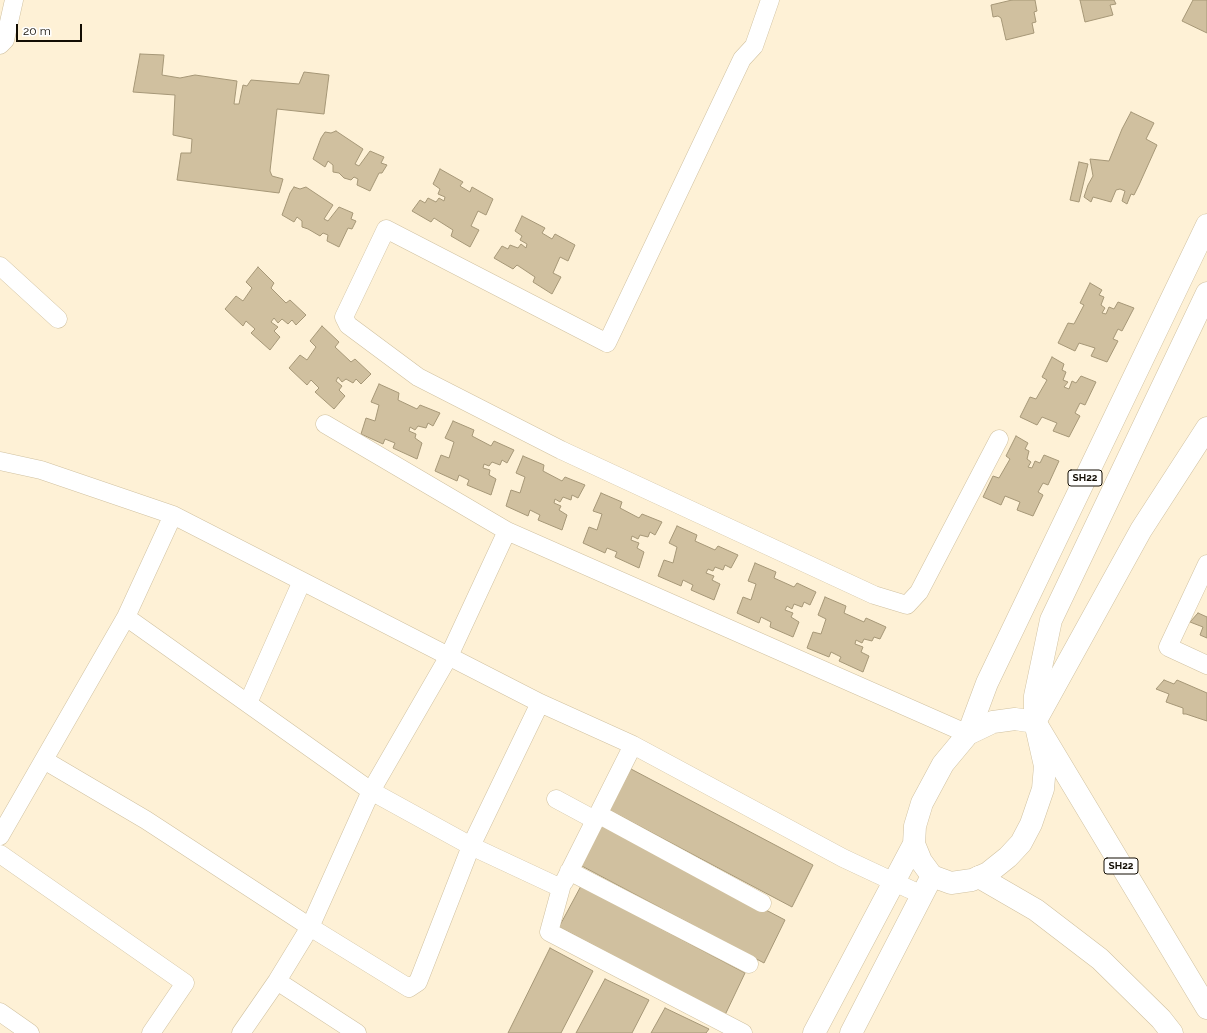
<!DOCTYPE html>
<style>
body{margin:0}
#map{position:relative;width:1207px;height:1033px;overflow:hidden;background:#fef1d6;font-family:Raleway,sans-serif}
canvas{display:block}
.scale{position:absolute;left:16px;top:24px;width:66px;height:18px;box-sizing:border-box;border:2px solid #120d03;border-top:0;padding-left:5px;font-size:12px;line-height:14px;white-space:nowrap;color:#120d03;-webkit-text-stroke:3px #fff;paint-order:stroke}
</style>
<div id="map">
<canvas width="1207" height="1033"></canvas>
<div class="scale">20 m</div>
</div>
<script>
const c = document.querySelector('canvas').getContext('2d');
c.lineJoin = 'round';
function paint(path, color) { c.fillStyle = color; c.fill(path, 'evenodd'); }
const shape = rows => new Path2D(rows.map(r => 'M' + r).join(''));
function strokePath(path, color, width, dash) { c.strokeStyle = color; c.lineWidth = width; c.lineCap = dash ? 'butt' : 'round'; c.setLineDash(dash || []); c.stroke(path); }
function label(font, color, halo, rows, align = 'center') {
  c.font = font + ' Raleway,sans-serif'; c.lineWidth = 3; c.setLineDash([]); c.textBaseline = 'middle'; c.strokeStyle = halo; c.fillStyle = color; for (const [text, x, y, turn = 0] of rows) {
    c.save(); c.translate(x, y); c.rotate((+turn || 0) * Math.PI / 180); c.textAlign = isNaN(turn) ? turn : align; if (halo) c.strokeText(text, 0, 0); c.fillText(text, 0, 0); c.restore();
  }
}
const building = shape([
 [1012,0,1035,0,1037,11,1034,12,1036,22,1032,23,1034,33,1006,40,1001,18,998,16,993,17,991,5,1012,0],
 [1080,0,1114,0,1116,4,1110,5,1113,15,1085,22,1080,0],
 [1193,0,1207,0,1207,33,1182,21,1193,0],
 [140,54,164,55,162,75,180,78,195,75,237,81,234,104,239,104,243,85,247,86,251,80,299,84,304,72,329,75,324,114,277,109,270,171,272,176,283,179,279,193,177,180,181,153,191,153,192,139,173,135,175,95,133,92,140,54],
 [1131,112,1154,123,1146,139,1157,145,1139,185,1134,195,1131,194,1127,204,1122,201,1125,191,1120,189,1116,190,1111,202,1093,197,1091,202,1084,197,1088,185,1093,176,1090,159,1109,161,1122,129,1131,112],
 [336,131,363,149,355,164,359,166,370,151,384,157,381,163,387,165,382,173,379,173,370,191,357,185,358,179,354,177,351,180,344,178,339,173,333,172,333,165,328,161,325,167,313,159,321,138,325,132,331,133,336,131],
 [1079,162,1088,164,1079,202,1070,200,1079,162],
 [440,169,463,182,460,186,470,192,472,187,493,199,486,215,478,211,471,226,479,230,470,247,451,236,453,230,434,218,431,222,412,211,420,200,425,203,428,198,436,202,439,198,444,201,445,197,438,194,440,189,433,184,440,169],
 [294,187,300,189,306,187,333,205,324,219,328,221,339,207,353,213,351,219,356,221,352,229,348,228,339,247,327,241,328,235,323,233,320,236,308,229,302,227,302,221,297,217,294,222,282,215,290,193,294,187],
 [522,216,545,228,542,233,552,239,555,234,575,245,568,261,560,257,553,273,561,277,552,294,533,282,535,277,517,265,513,269,494,258,502,246,508,249,510,245,518,248,521,244,526,248,527,244,520,240,522,236,515,231,522,216],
 [258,267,274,283,271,288,286,303,290,300,306,315,296,325,292,320,288,324,282,319,278,323,274,318,271,322,278,327,274,331,280,337,270,350,251,333,255,329,246,321,243,326,225,309,236,296,243,301,252,288,246,282,258,267],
 [1090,283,1102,290,1099,295,1104,297,1101,305,1105,308,1102,313,1106,314,1109,307,1114,309,1118,302,1134,308,1122,331,1118,329,1113,339,1118,341,1107,362,1091,356,1095,348,1079,343,1075,351,1058,343,1068,323,1074,324,1084,305,1080,303,1090,283],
 [322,326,339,342,335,347,351,362,355,359,371,374,361,384,356,379,353,383,346,379,342,382,338,377,336,381,342,386,339,390,345,396,334,409,315,392,319,388,311,380,307,385,289,368,300,355,307,360,316,347,310,341,322,326],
 [1052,357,1064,364,1062,370,1066,372,1063,380,1068,382,1064,387,1069,389,1072,381,1076,383,1081,376,1096,382,1085,405,1080,403,1075,413,1080,416,1069,437,1053,431,1057,423,1042,417,1037,425,1020,417,1030,397,1036,399,1047,380,1042,377,1052,357],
 [379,384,399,393,398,400,417,409,420,405,440,413,433,426,428,423,426,428,418,426,415,430,410,427,409,431,416,434,415,438,422,443,417,459,393,448,395,443,385,439,383,444,361,434,366,418,375,421,379,405,371,402,379,384],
 [453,421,474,430,472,436,491,446,494,441,514,450,507,463,502,460,500,465,492,462,489,466,484,464,483,468,490,470,489,475,496,479,491,495,467,485,469,480,459,475,457,481,435,471,441,455,449,458,454,442,445,438,453,421],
 [1016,436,1028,443,1025,449,1029,451,1027,459,1031,462,1028,467,1032,468,1035,461,1040,463,1044,455,1059,461,1048,485,1043,483,1038,492,1043,495,1033,516,1017,510,1020,502,1005,496,1001,505,983,497,993,476,999,478,1010,459,1006,456,1016,436],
 [523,456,544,465,543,471,562,481,565,477,585,485,578,498,572,495,571,500,563,497,560,502,555,499,554,503,561,506,559,510,567,515,562,530,538,520,540,515,530,510,528,516,506,506,511,490,520,493,525,477,516,473,523,456],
 [601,493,622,502,620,508,639,518,642,514,662,522,655,535,650,532,648,537,640,535,638,539,632,536,631,540,639,543,637,548,644,552,639,568,615,557,617,552,607,548,605,553,583,543,589,527,597,530,602,514,593,511,601,493],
 [677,526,697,535,695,541,715,550,718,546,738,555,731,568,725,565,723,570,715,567,713,571,708,569,706,573,714,576,712,580,720,584,714,600,691,590,693,585,683,580,681,586,658,576,664,560,673,563,677,547,669,543,677,526],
 [755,563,776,572,774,578,794,587,797,583,816,592,810,605,804,602,802,607,794,604,792,609,787,606,785,610,793,613,791,617,799,622,793,637,770,627,771,622,761,617,759,623,737,613,743,597,751,600,756,584,748,581,755,563],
 [825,597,846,606,844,613,864,622,866,618,886,627,880,639,874,637,872,641,864,639,862,643,856,640,855,644,863,647,861,652,869,656,863,672,839,661,841,657,831,652,829,657,807,648,813,632,821,634,826,619,818,615,825,597],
 [1198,613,1207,617,1207,638,1200,635,1203,627,1190,622,1198,613],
 [1164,680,1174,684,1177,680,1207,693,1207,721,1186,714,1183,714,1183,708,1166,702,1169,694,1156,689,1164,680],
 [631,769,813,865,792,907,609,810,631,769],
 [602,824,785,920,764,963,580,865,602,824],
 [581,886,745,973,725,1015,559,927,581,886],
 [550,948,593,971,561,1033,508,1033,550,948],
 [605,979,649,1000,632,1033,576,1033,605,979],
 [665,1008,709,1029,706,1033,651,1033,665,1008]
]);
paint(building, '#d0c09f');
strokePath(building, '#a69777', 1);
const street = shape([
 [770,0,754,46,742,59,607,343,386,229,344,317,348,325,418,377,561,450,874,595,907,605,919,592,999,439],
 [0,45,5,40,14,0],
 [0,266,58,319],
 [325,424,507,531,968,734],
 [0,461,41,470,173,515,540,703,633,745,843,858,922,895],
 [1207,564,1168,647,1207,665],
 [126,617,371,791,471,846,561,888,549,932,743,1033],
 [248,703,302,581],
 [44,760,146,820,310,927,409,988,418,982,471,846,540,703],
 [556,799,595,820],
 [598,814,762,903],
 [0,836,126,617,173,515],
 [0,854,185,983,151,1033],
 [569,871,749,964],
 [564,882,633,745],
 [277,981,357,1033],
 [0,1012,30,1033],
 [241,1033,277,981,310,927,371,791,449,656,507,531]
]);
const secondary = shape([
 [1035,722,1015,719,993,722,968,734,943,764,922,803,915,826,914,844,921,861,932,876,951,883,972,880,988,873,1008,857,1021,843,1031,824,1043,789,1045,766,1035,722,1141,530,1207,428],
 [814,1033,914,844],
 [851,1033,932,876]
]);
const primary = shape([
 [1207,293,1051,620,1035,696,1035,722,1207,1008],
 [968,734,987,683,1207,225],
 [979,877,1036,910,1100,959,1161,1019,1172,1033]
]);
strokePath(street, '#d0c1a0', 19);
strokePath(secondary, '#d0c1a0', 23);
strokePath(primary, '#d0c1a0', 23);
strokePath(street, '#fff', 18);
strokePath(secondary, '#fff', 22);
strokePath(primary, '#fff', 22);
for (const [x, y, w] of [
 [1085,478,34],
 [1121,866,34]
]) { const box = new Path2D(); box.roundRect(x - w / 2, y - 8, w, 16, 3); c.fillStyle = '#fff'; c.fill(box); strokePath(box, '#120d03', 1); }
label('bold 10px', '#120d03', null, [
 ["SH22",1085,478],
 ["SH22",1121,866]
]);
</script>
